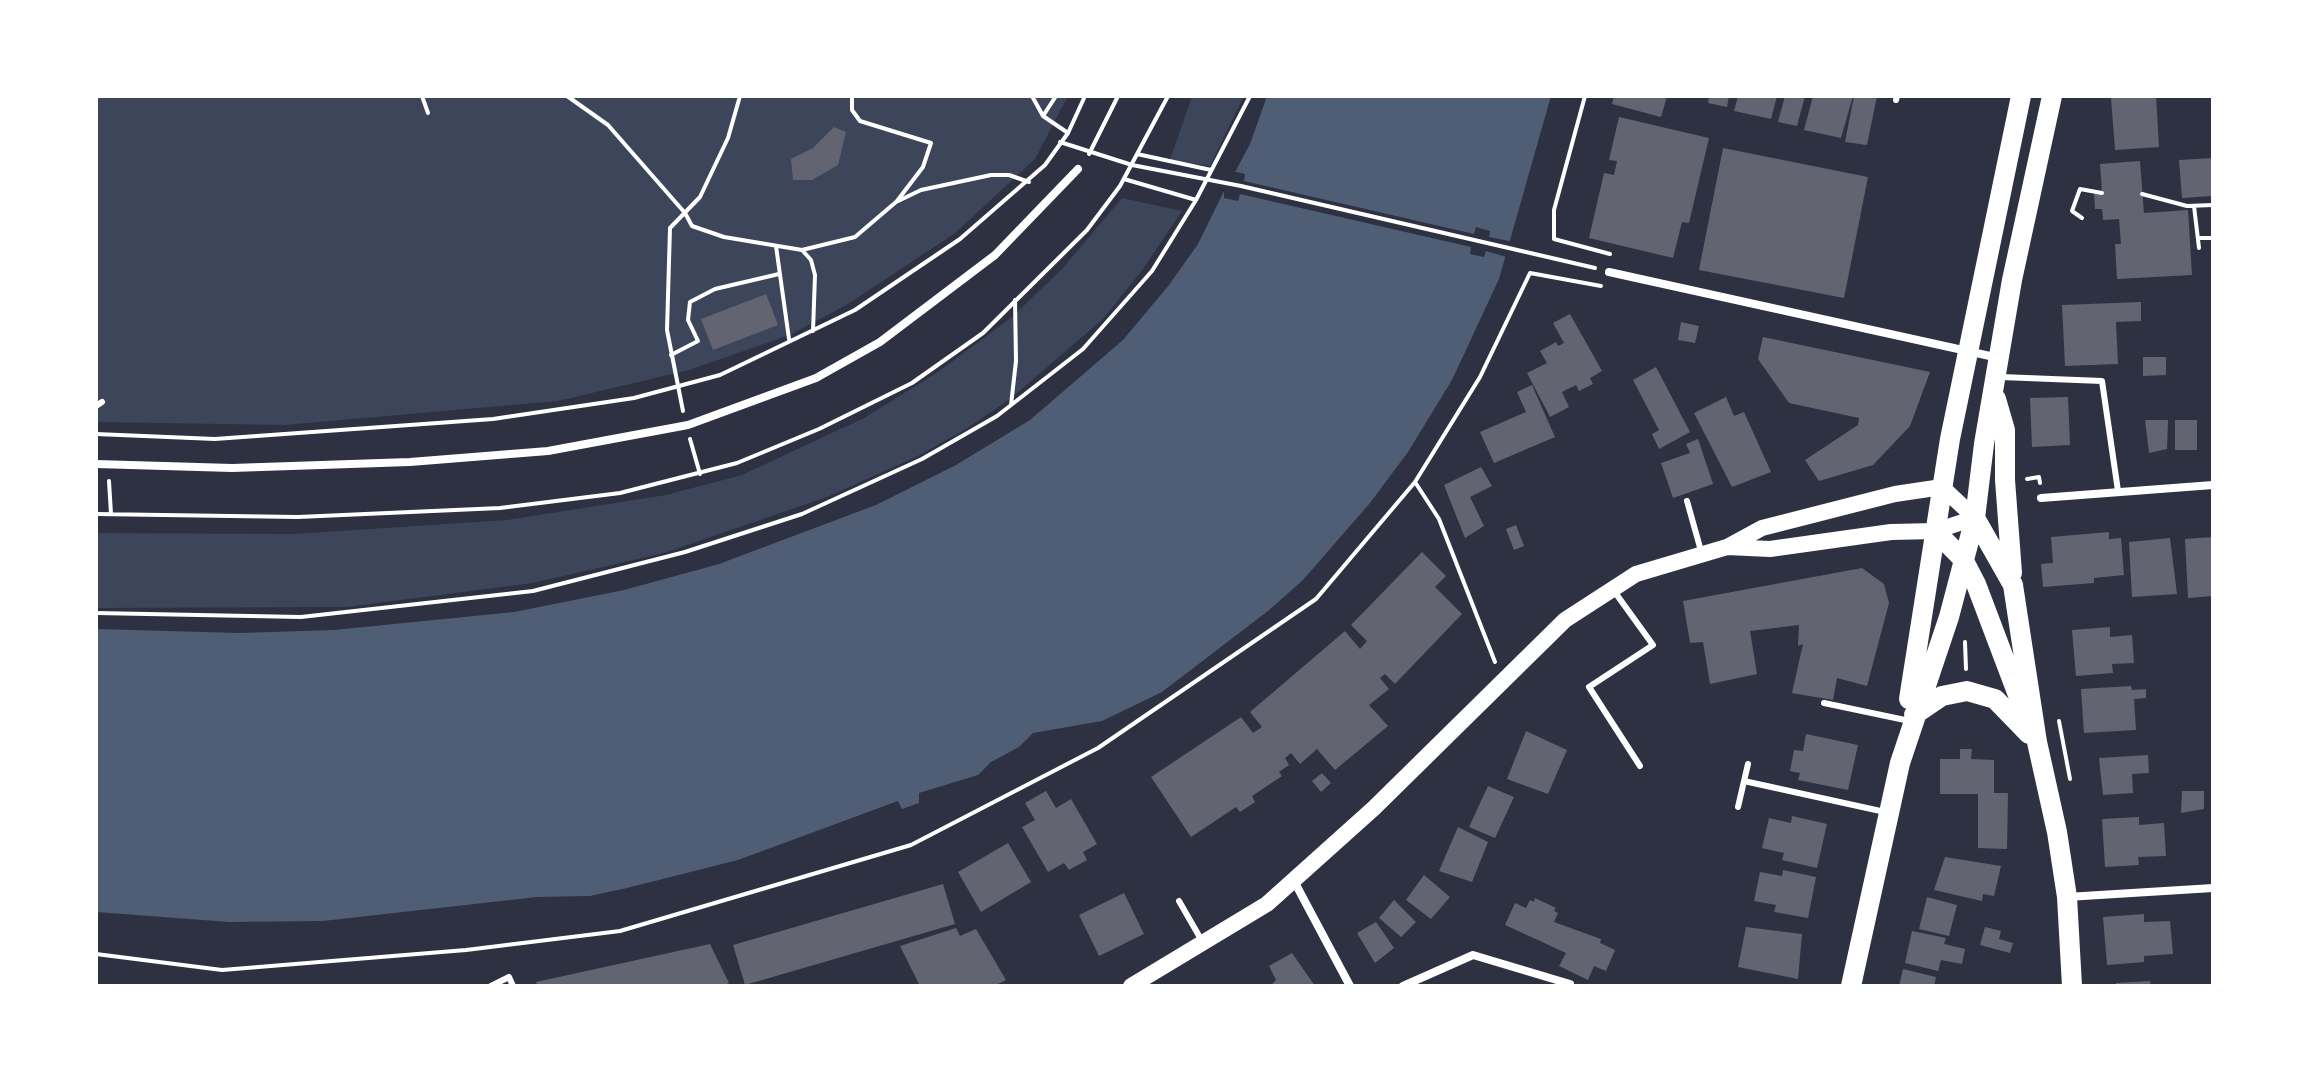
<!DOCTYPE html>
<style>
body{margin:0}
#map{position:relative;width:2309px;height:1082px;overflow:hidden;background:#2d3142;font-family:Lora,serif}
canvas{display:block}
.frame{position:absolute;inset:0;border:98px solid #fff;pointer-events:none}
</style>
<div id="map">
<canvas width="2309" height="1082"></canvas>
<div class="frame"></div>
</div>
<script>
const c = document.querySelector('canvas').getContext('2d');
c.lineJoin = 'round';
function paint(path, color) { c.fillStyle = color; c.fill(path, 'evenodd'); }
const shape = rows => new Path2D(rows.map(r => 'M' + r).join(''));
function strokePath(path, color, width, dash) { c.strokeStyle = color; c.lineWidth = width; c.lineCap = dash ? 'butt' : 'round'; c.setLineDash(dash || []); c.stroke(path); }
paint(shape([
 [96,96,1068,96,1035,159,954,234,848,304,790,335,689,370,558,401,285,425,96,422],
 [1192,96,1244,96,1210,166,1170,160],
 [1122,198,1182,211,1143,269,1103,319,1010,399,966,429,918,456,827,497,664,553,533,583,347,607,96,608,96,533,293,534,507,520,666,495,742,475,864,418,938,372,1012,317,1062,269]
]), '#3c4559');
paint(shape([
 [1267,96,1551,96,1499,279,1452,380,1408,452,1370,503,1303,580,1268,611,1162,692,1102,721,1033,733,1019,747,991,762,978,775,919,793,919,803,902,809,898,801,738,860,627,888,590,896,537,897,323,921,229,922,96,912,96,629,239,633,334,630,514,612,624,590,719,564,876,505,956,465,1030,420,1123,340,1169,285,1198,244,1224,191,1225,198,1238,200,1244,174,1235,172,1250,144]
]), '#4f5d75');
paint(shape([
 [1235,172,1245,174,1244,181,1474,234,1476,227,1490,231,1489,237,1514,242,1510,258,1486,251,1484,257,1470,254,1471,247,1240,194,1238,201,1224,198,1224,192,1220,192,1224,187,1228,195,1235,196,1240,177,1233,175]
]), '#2d3142');
paint(shape([
 [1614,96,1667,96,1661,117,1612,104],
 [1709,96,1729,96,1727,107,1708,103],
 [1738,96,1777,96,1771,119,1734,111],
 [1785,96,1805,96,1797,126,1778,122],
 [1813,96,1853,96,1841,138,1804,130],
 [1854,96,1877,96,1867,145,1845,142],
 [2156,96,2159,147,2115,150,2111,98],
 [1619,117,1709,138,1689,223,1682,222,1673,258,1589,238,1604,173,1614,175,1617,161,1609,160],
 [834,127,846,132,838,165,812,180,793,180,791,159,813,148],
 [1723,148,1868,177,1844,298,1699,270],
 [2213,158,2213,196,2182,198,2179,160],
 [2140,161,2144,213,2188,210,2192,275,2117,279,2115,244,2121,244,2119,219,2103,220,2102,209,2095,209,2094,194,2102,193,2100,164],
 [766,294,778,325,713,350,701,319],
 [2141,302,2141,321,2116,322,2118,364,2065,366,2062,305],
 [1570,314,1602,371,1590,378,1593,384,1579,391,1576,385,1562,392,1569,407,1550,417,1527,373,1547,363,1540,351,1556,342,1558,346,1564,343,1553,323],
 [1681,322,1699,326,1695,343,1678,340],
 [1763,337,1930,372,1910,426,1873,465,1819,481,1805,460,1858,425,1859,418,1789,403,1758,359],
 [2143,357,2166,357,2166,375,2143,376],
 [1656,367,1690,432,1659,449,1652,434,1659,430,1633,380],
 [1532,385,1555,437,1494,463,1480,432,1526,412,1517,392],
 [1726,397,1734,416,1744,412,1771,472,1732,487,1694,413],
 [2068,397,2070,445,2032,447,2030,398],
 [2145,420,2168,420,2167,449,2149,453],
 [2175,420,2197,420,2197,450,2175,450],
 [1698,439,1713,484,1673,498,1661,463,1690,453,1686,444],
 [1481,467,1492,486,1470,497,1484,526,1465,538,1444,485],
 [1516,525,1524,546,1514,550,1506,529],
 [2109,532,2109,539,2121,538,2124,575,2094,578,2094,583,2043,587,2041,564,2053,563,2051,537],
 [2213,537,2213,596,2188,598,2185,539],
 [2170,538,2177,594,2132,597,2129,542],
 [1422,552,1446,576,1435,587,1462,614,1395,684,1385,674,1380,678,1389,689,1369,705,1388,726,1335,770,1317,749,1300,764,1291,753,1285,758,1289,765,1279,772,1282,776,1252,796,1255,802,1240,812,1236,807,1191,837,1151,777,1241,717,1253,733,1262,727,1250,712,1345,631,1360,649,1367,641,1351,625],
 [1862,568,1884,584,1889,603,1867,686,1837,678,1833,700,1792,693,1803,644,1798,646,1799,625,1750,631,1757,674,1710,684,1703,642,1690,643,1683,601],
 [2110,627,2110,637,2132,635,2134,663,2112,664,2113,673,2076,676,2072,630],
 [2131,686,2132,690,2146,689,2146,698,2134,699,2136,730,2084,733,2081,689],
 [1526,731,1567,750,1548,794,1507,779],
 [1806,734,1858,745,1848,790,1798,780,1800,773,1790,771,1794,750,1803,751],
 [1960,749,1972,749,1971,759,1994,760,1994,793,2008,793,2007,849,1978,848,1978,794,1940,794,1940,759,1960,759],
 [2148,755,2149,773,2132,774,2133,793,2103,795,2099,758],
 [1322,773,1331,783,1321,792,1312,781],
 [1488,786,1514,797,1495,838,1469,827],
 [1046,791,1056,808,1071,799,1097,844,1083,852,1087,860,1069,870,1064,863,1048,872,1022,827,1035,820,1025,803],
 [2182,791,2204,791,2204,809,2181,813],
 [1792,816,1827,824,1817,868,1782,860,1784,853,1762,848,1769,818,1791,823],
 [2139,817,2139,825,2164,823,2166,856,2138,857,2139,865,2105,867,2102,819],
 [1458,827,1488,842,1472,882,1439,871],
 [1008,843,1031,882,981,912,958,872],
 [1945,857,2001,866,1994,896,1983,894,1982,901,1934,890],
 [1783,870,1816,877,1808,918,1774,912,1776,905,1754,901,1760,872,1782,876],
 [1424,875,1450,897,1431,919,1406,900],
 [943,884,955,924,745,985,733,945],
 [1124,893,1144,934,1099,956,1079,915],
 [1927,897,1957,905,1949,936,1919,929],
 [1535,898,1556,908,1554,911,1558,913,1554,922,1601,939,1600,943,1615,950,1606,971,1594,966,1588,980,1559,966,1566,953,1505,925,1515,903,1526,908,1530,900,1534,902],
 [1394,900,1416,922,1401,937,1379,918],
 [2144,914,2144,922,2170,921,2173,954,2144,956,2144,962,2107,965,2103,917],
 [1376,922,1394,948,1375,963,1357,933],
 [1746,927,1802,934,1798,979,1738,967],
 [1985,927,2001,931,1999,939,2013,943,2010,953,1980,945],
 [956,928,960,936,976,929,1006,980,994,986,920,986,900,946],
 [1912,931,1946,938,1944,944,1965,949,1962,964,1941,960,1938,971,1905,963],
 [710,944,729,983,722,986,538,986,536,982],
 [1292,953,1315,986,1270,986,1276,980,1269,966],
 [1903,969,1936,977,1934,986,1899,986],
 [2150,981,2151,986,2116,986,2116,983]
]), '#626471');
strokePath(shape([
 [422,96,428,113],
 [567,96,608,125,685,213,692,226,724,237,802,250,855,237,896,202,921,190,991,175,1009,175,1029,182],
 [852,96,852,110,860,121,931,143,923,167,897,201],
 [1032,96,1043,116,1068,133],
 [1585,96,1554,210,1554,239,1610,254],
 [1043,116,1056,96],
 [1060,142,1132,165,1241,186,1595,268],
 [1089,154,1118,96],
 [1137,154,1211,170],
 [1124,179,1196,200],
 [2142,194,2187,206,2213,205],
 [2194,206,2199,248],
 [2082,218,2072,211,2080,189,2102,193],
 [2198,238,2213,238],
 [776,246,789,339],
 [802,250,811,260,815,275,813,331],
 [671,355,698,341,688,320,690,302,715,289,779,274],
 [1011,405,1016,361,1015,300],
 [683,411,667,330,670,228,700,197,728,138,740,96],
 [96,434,215,439,493,419,634,398,720,375,855,310,960,239,1045,165,1068,133,1085,96],
 [690,439,700,474],
 [2027,479,2039,477,2040,483],
 [109,481,111,514],
 [1415,482,1439,519,1495,662],
 [96,514,298,517,500,508,620,493,737,463,819,429,912,383,983,333,1087,230,1120,186,1168,96],
 [96,613,301,617,533,591,685,552,802,514,922,459,997,416,1083,349,1152,271,1196,200,1250,96],
 [1965,642,1966,669],
 [2059,721,2070,779],
 [96,954,222,970,466,950,620,931,911,845,1098,748,1316,599,1415,482,1480,377,1530,273,1601,286]
]), '#fff', 4);
strokePath(shape([
 [1896,100,1897,96],
 [2001,377,2102,381,2118,491],
 [96,406,102,402],
 [1687,501,1701,551],
 [1614,591,1653,645,1589,687,1640,766],
 [1824,703,1905,720],
 [1744,781,1885,812],
 [1738,807,1748,764],
 [1179,901,1202,941],
 [491,986,509,977,513,986]
]), '#fff', 6);
strokePath(shape([
 [1609,272,1999,358],
 [96,464,232,468,410,462,548,451,688,425,816,378,880,342,995,255,1078,169],
 [2041,498,2213,485],
 [1294,881,1350,986],
 [2067,897,2213,888],
 [1403,986,1473,955,1570,984]
]), '#fff', 8);
strokePath(shape([
 [1131,986,1267,904,1374,808,1565,620,1636,574,1727,547,1762,528,1895,494,1942,487,1975,518,1935,531,1891,532,1770,549,1727,547]
]), '#fff', 16);
strokePath(shape([
 [1996,399,2005,430,2005,480,2012,573],
 [1975,518,2013,585,2037,742,2057,832,2067,897,2072,986],
 [1935,531,1963,559,1976,584,2024,711],
 [1909,699,1950,439,2021,96],
 [1914,715,1942,696,1967,691,1995,699,2029,734],
 [1851,986,1900,763,1949,617,1975,518,1984,444,2012,280,2052,96]
]), '#fff', 20);
</script>
